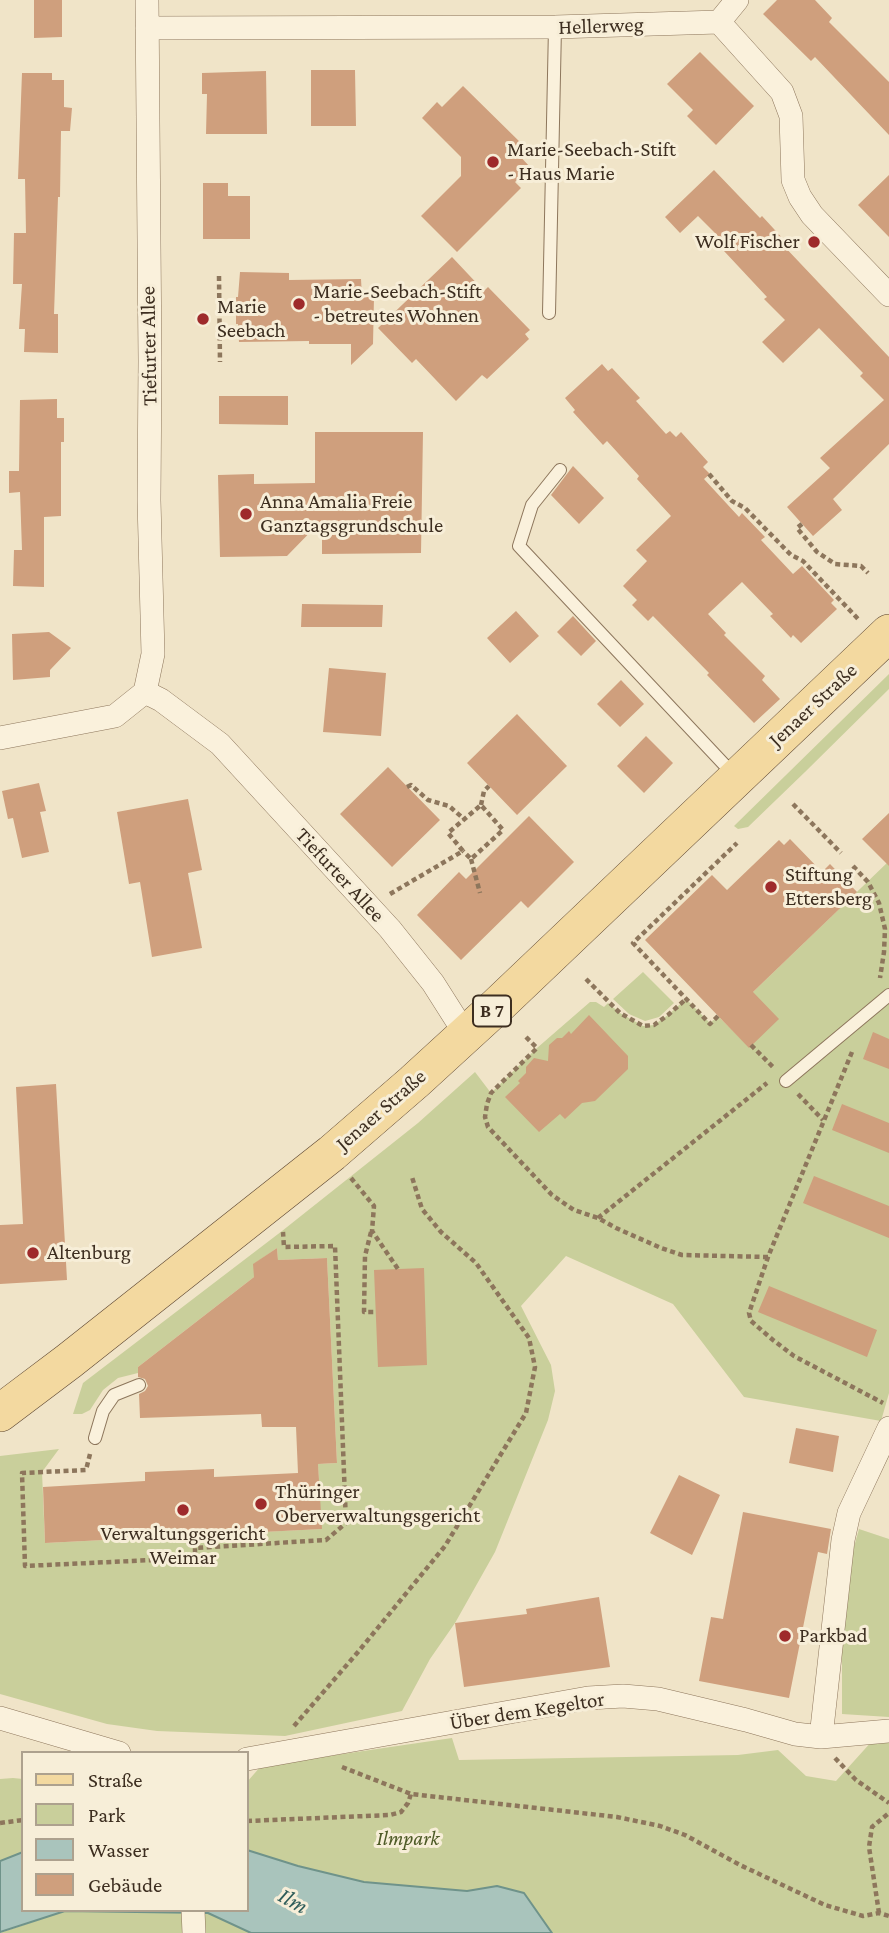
<!DOCTYPE html>
<meta charset="utf-8">
<style>
body{margin:0}
#map{position:relative;width:889px;height:1933px;overflow:hidden;background:#f0e4c8;font-family:"Crimson Pro",serif}
canvas{display:block}
.legend{position:absolute;left:21px;top:1751px;width:228px;height:161px;box-sizing:border-box;background:#f7eed8;border:2px solid #ada18e;margin:0;padding:9px 12px;list-style:none;font-size:21px;color:#3d2e20}
.legend li{display:flex;align-items:center;gap:14px;height:35px}
.legend b{width:35px;border:2px solid #ada18e}
</style>
<div id="map">
<canvas width="889" height="1933"></canvas>
<ul class="legend">
<li><b style="height:9px;background:#f3d9a0"></b>Straße</li>
<li><b style="height:19px;background:#c9cf9b"></b>Park</li>
<li><b style="height:19px;background:#a9c4bc"></b>Wasser</li>
<li><b style="height:19px;background:#cf9f7d"></b>Gebäude</li>
</ul>
</div>
<script>
const c = document.querySelector('canvas').getContext('2d');
c.lineJoin = 'round';
function paint(path, color) { c.fillStyle = color; c.fill(path, 'evenodd'); }
const shape = rows => new Path2D(rows.map(r => 'M' + r).join(''));
function strokePath(path, color, width, dash) { c.strokeStyle = color; c.lineWidth = width; c.lineCap = dash ? 'butt' : 'round'; c.setLineDash(dash || []); c.stroke(path); }
function label(font, color, halo, rows, align = 'center') {
  c.font = font + ' "Crimson Pro",serif'; c.lineWidth = 6; c.setLineDash([]); c.textBaseline = 'middle'; c.strokeStyle = halo; c.fillStyle = color; for (const [text, x, y, turn = 0] of rows) {
    c.save(); c.translate(x, y); c.rotate((+turn || 0) * Math.PI / 180); c.textAlign = isNaN(turn) ? turn : align; if (halo) c.strokeText(text, 0, 0); c.fillText(text, 0, 0); c.restore();
  }
}
paint(shape([
 [889,674,889,689,805,772,748,827,738,829,734,826],
 [889,861,889,1393,881,1421,744,1397,673,1304,566,1256,521,1306,551,1365,555,1391,548,1420,495,1552,455,1623,430,1659,402,1711,285,1736,157,1731,107,1724,0,1694,0,1456,59,1449,42,1472,45,1543,321,1529,318,1464,337,1463,327,1258,278,1260,277,1248,254,1264,254,1277,138,1367,138,1373,118,1378,103,1390,90,1410,82,1414,73,1414,83,1383,282,1231,418,1123,475,1072,491,1093,537,1048,590,1002,596,1002,604,1007,608,1003,620,1013,643,1026,654,1025,668,1015,686,999,710,1023,718,1016,749,1047,753,992],
 [643,972,674,1003,659,1017,645,1021,629,1014,613,999],
 [859,1529,889,1539,889,1717,842,1714,842,1635,852,1554],
 [452,1738,459,1760,738,1755,778,1750,806,1776,836,1781,873,1740,889,1739,889,1933,0,1933,65,1911,169,1911,208,1913,214,1916,247,1910,247,1782,261,1766],
 [13,1778,23,1779,23,1852,0,1861,0,1779]
]), '#c9cf9b');
const water = shape([
 [247,1850,298,1866,364,1882,467,1891,497,1886,524,1893,552,1933,251,1933,208,1913,65,1911,0,1932,0,1861,23,1852,23,1910,247,1910,247,1850]
]);
paint(water, '#a9c4bc');
strokePath(water, '#6f938a', 2);
paint(shape([
 [34,0,62,0,62,37,34,38],
 [777,0,815,0,832,18,829,22,889,82,889,135,815,57,811,61,763,14],
 [700,52,754,106,716,145,687,116,693,110,667,84],
 [311,70,355,70,356,126,311,126],
 [266,71,267,134,206,134,207,94,202,94,202,73],
 [22,73,52,73,52,80,64,80,64,107,72,108,70,131,61,131,60,197,58,197,54,314,58,314,58,353,24,352,25,329,19,329,22,284,13,284,14,233,26,233,25,179,18,179],
 [463,86,524,146,517,153,530,167,515,182,521,188,457,252,421,216,461,176,461,157,422,118,437,102,442,107],
 [714,170,760,218,762,216,785,241,782,244,889,357,889,444,833,499,842,510,813,536,787,507,830,468,820,458,884,400,860,376,863,373,819,328,783,363,762,342,785,320,764,299,767,297,724,251,729,247,698,216,680,233,665,217],
 [889,175,889,237,858,205],
 [203,183,228,183,228,196,250,196,250,239,203,239],
 [452,257,484,291,488,287,530,330,525,334,529,339,487,379,482,375,456,401,416,359,412,363,378,328],
 [240,272,289,273,289,280,361,279,362,297,374,297,373,344,351,365,351,344,309,344,309,341,239,342,238,324,236,324,236,297,238,297],
 [602,364,608,371,612,368,640,398,636,401,666,434,670,431,676,437,681,432,708,462,703,467,710,474,704,479,739,517,742,513,765,537,761,540,793,574,802,566,834,600,831,603,837,609,801,643,793,635,791,638,770,616,773,614,742,582,708,614,726,633,724,635,765,676,762,680,780,699,754,723,707,675,709,673,653,616,648,621,632,605,637,600,623,586,647,561,636,550,671,516,637,479,639,476,607,441,603,445,573,412,575,410,565,398],
 [219,396,288,396,288,425,219,424],
 [57,399,57,418,64,418,64,442,61,442,61,516,44,517,44,587,13,586,14,550,22,550,20,492,9,493,9,471,19,471,20,400],
 [315,432,423,432,421,553,322,554,322,520,287,556,220,557,218,475,254,474,254,484,315,483],
 [573,466,604,498,579,524,551,495],
 [302,604,383,605,382,627,301,627],
 [516,611,539,636,510,663,487,638],
 [573,616,596,641,581,656,557,632],
 [49,632,71,648,50,670,50,677,13,680,12,634],
 [329,668,386,673,381,736,323,732],
 [621,680,644,704,620,727,597,704],
 [517,714,567,766,517,815,467,763],
 [646,736,673,763,644,793,617,766],
 [388,767,440,820,392,867,340,814],
 [39,783,46,811,40,812,49,852,22,858,13,818,8,819,2,791],
 [188,799,202,870,188,873,202,948,152,957,140,882,129,884,117,812],
 [889,813,889,866,862,839],
 [529,816,574,862,528,908,521,901,461,960,417,915,459,872,466,879],
 [790,839,822,872,830,864,857,892,753,992,779,1019,749,1048,645,940,712,875,727,890,779,840,784,845],
 [589,1015,628,1056,628,1069,595,1101,582,1103,565,1119,560,1114,539,1132,505,1097,520,1083,518,1081,526,1073,526,1067,534,1058,548,1061,549,1045,557,1038,562,1038,569,1031,571,1034],
 [873,1032,889,1039,889,1069,863,1059],
 [56,1084,67,1280,0,1284,0,1225,23,1224,16,1087],
 [842,1104,889,1123,889,1153,832,1130],
 [814,1176,889,1206,889,1238,803,1203],
 [277,1248,278,1260,327,1258,337,1463,318,1464,322,1529,45,1543,43,1487,145,1481,145,1472,214,1469,214,1477,298,1473,296,1427,262,1427,261,1414,140,1418,139,1394,145,1391,148,1386,145,1379,138,1377,138,1367,254,1277,253,1264],
 [424,1268,427,1365,378,1367,374,1270],
 [769,1286,877,1330,867,1357,758,1312],
 [796,1428,839,1436,833,1472,789,1463],
 [679,1475,720,1495,692,1555,650,1533],
 [743,1512,831,1529,827,1554,818,1552,789,1698,699,1681,711,1617,723,1619],
 [599,1597,610,1667,464,1687,455,1623,527,1614,526,1609]
]), '#cf9f7d');
const lane = shape([
 [549,313,555,27],
 [560,470,532,505,519,546,734,775],
 [786,1081,889,995],
 [95,1438,103,1411,114,1395,139,1385]
]);
const street = shape([
 [719,22,737,0],
 [147,28,555,27,719,22,782,92,791,116,793,180,800,197,812,215,889,295],
 [145,692,161,700,220,744,390,929,433,983,466,1035],
 [0,738,115,716,145,692,153,654,149,500,150,361,147,0],
 [0,1718,119,1753],
 [821,1737,843,1540,849,1513,889,1428],
 [247,1759,588,1698,623,1696,658,1699,746,1720,795,1734,821,1737,889,1731],
 [193,1910,194,1933]
]);
const primary = shape([
 [0,1413,69,1361,332,1153,414,1082,497,1006,889,633]
]);
strokePath(lane, '#8d765c', 14);
strokePath(street, '#8d765c', 24);
strokePath(primary, '#5b4430', 38);
strokePath(shape([
 [219,276,220,362],
 [709,474,732,501,745,508,791,555,803,561,860,621],
 [802,524,797,528,817,552,835,564,861,566,868,573],
 [407,787,411,785,428,800,449,806,464,819],
 [793,804,841,853],
 [481,805,484,791,489,786],
 [471,859,480,893],
 [853,866,868,882,879,903,885,929,884,952,880,978],
 [390,894,463,851,448,833,481,805,503,830,471,859,463,851],
 [586,979,620,1013,643,1026,654,1025,668,1015,686,999],
 [718,1016,710,1024,633,943,737,843],
 [526,1037,537,1048,491,1093,487,1104,485,1117,488,1127,552,1195,574,1210,598,1218,616,1228,661,1248,682,1255,768,1257],
 [751,1045,773,1067],
 [852,1052,768,1257,749,1313,751,1321,773,1340,794,1356,883,1403],
 [798,1094,823,1120],
 [351,1178,374,1206,372,1231,398,1269],
 [598,1218,767,1083],
 [371,1232,365,1256,364,1312,376,1312],
 [90,1454,86,1470,22,1473,25,1566,195,1558,195,1548,326,1540,346,1523,335,1246,284,1247,283,1232],
 [294,1726,358,1652,445,1546,526,1413,535,1367,529,1338,476,1263,441,1232,422,1209,412,1177],
 [835,1758,856,1780,889,1803],
 [342,1767,411,1794,617,1817,660,1826,685,1835,740,1865,825,1905,863,1916,879,1913,889,1916],
 [247,1821,390,1815,401,1812,408,1803,411,1794],
 [0,1823,23,1820],
 [879,1913,869,1847,872,1827,889,1813]
]), '#8d765c', 4.5, [5, 3.5]);
strokePath(lane, '#faf1dc', 12);
strokePath(street, '#faf1dc', 23);
strokePath(primary, '#f3d9a0', 37);
for (const [x, y, r, color] of [
 [493,162,7,"#9e2a2b"],
 [814,242,7,"#9e2a2b"],
 [299,304,7,"#9e2a2b"],
 [203,319,7,"#9e2a2b"],
 [246,514,7,"#9e2a2b"],
 [771,887,7,"#9e2a2b"],
 [33,1253,7,"#9e2a2b"],
 [261,1504,7,"#9e2a2b"],
 [183,1510,7,"#9e2a2b"],
 [785,1636,7,"#9e2a2b"]
]) { const dot = new Path2D(); dot.arc(x, y, r, 0, 2 * Math.PI); c.fillStyle = color; c.fill(dot); strokePath(dot, '#f7eed8', 2.5); }
for (const [x, y, w] of [
 [492,1011,38]
]) { const box = new Path2D(); box.roundRect(x - w / 2, y - 15.5, w, 31, 5); c.fillStyle = '#f7eed8'; c.fill(box); strokePath(box, '#3d2e20', 2); }
label('bold 19px', '#3d2e20', null, [
 ["B 7",492,1011]
]);
label('21px', '#3d2e20', '#f7eed8', [
 ["Hellerweg",601,26,-2],
 ["Tiefurter Allee",149,346,-91],
 ["Jenaer Straße",813,705,-43],
 ["Tiefurter Allee",340,875,47],
 ["Jenaer Straße",381,1110,-41],
 ["Über dem Kegeltor",527,1711,-9]
]);
label('21px', '#3d2e20', '#f7eed8', [
 ["Marie-Seebach-Stift",507,150],
 ["- Haus Marie",507,174],
 ["Wolf Fischer",800,242,"right"],
 ["Marie-Seebach-Stift",313,292],
 ["- betreutes Wohnen",313,316],
 ["Marie",217,307],
 ["Seebach",217,331],
 ["Anna Amalia Freie",260,502],
 ["Ganztagsgrundschule",260,526],
 ["Stiftung",785,875],
 ["Ettersberg",785,899],
 ["Altenburg",47,1253],
 ["Thüringer",275,1492],
 ["Oberverwaltungsgericht",275,1516],
 ["Verwaltungsgericht",183,1534,"center"],
 ["Weimar",183,1558,"center"],
 ["Parkbad",799,1636]
], 'left');
label('italic 21px', '#4d5a26', '#f7eed8', [
 ["Ilmpark",408,1839]
]);
label('italic 23px', '#2f5d5a', '#f7eed8', [
 ["Ilm",293,1901,29]
]);
</script>
